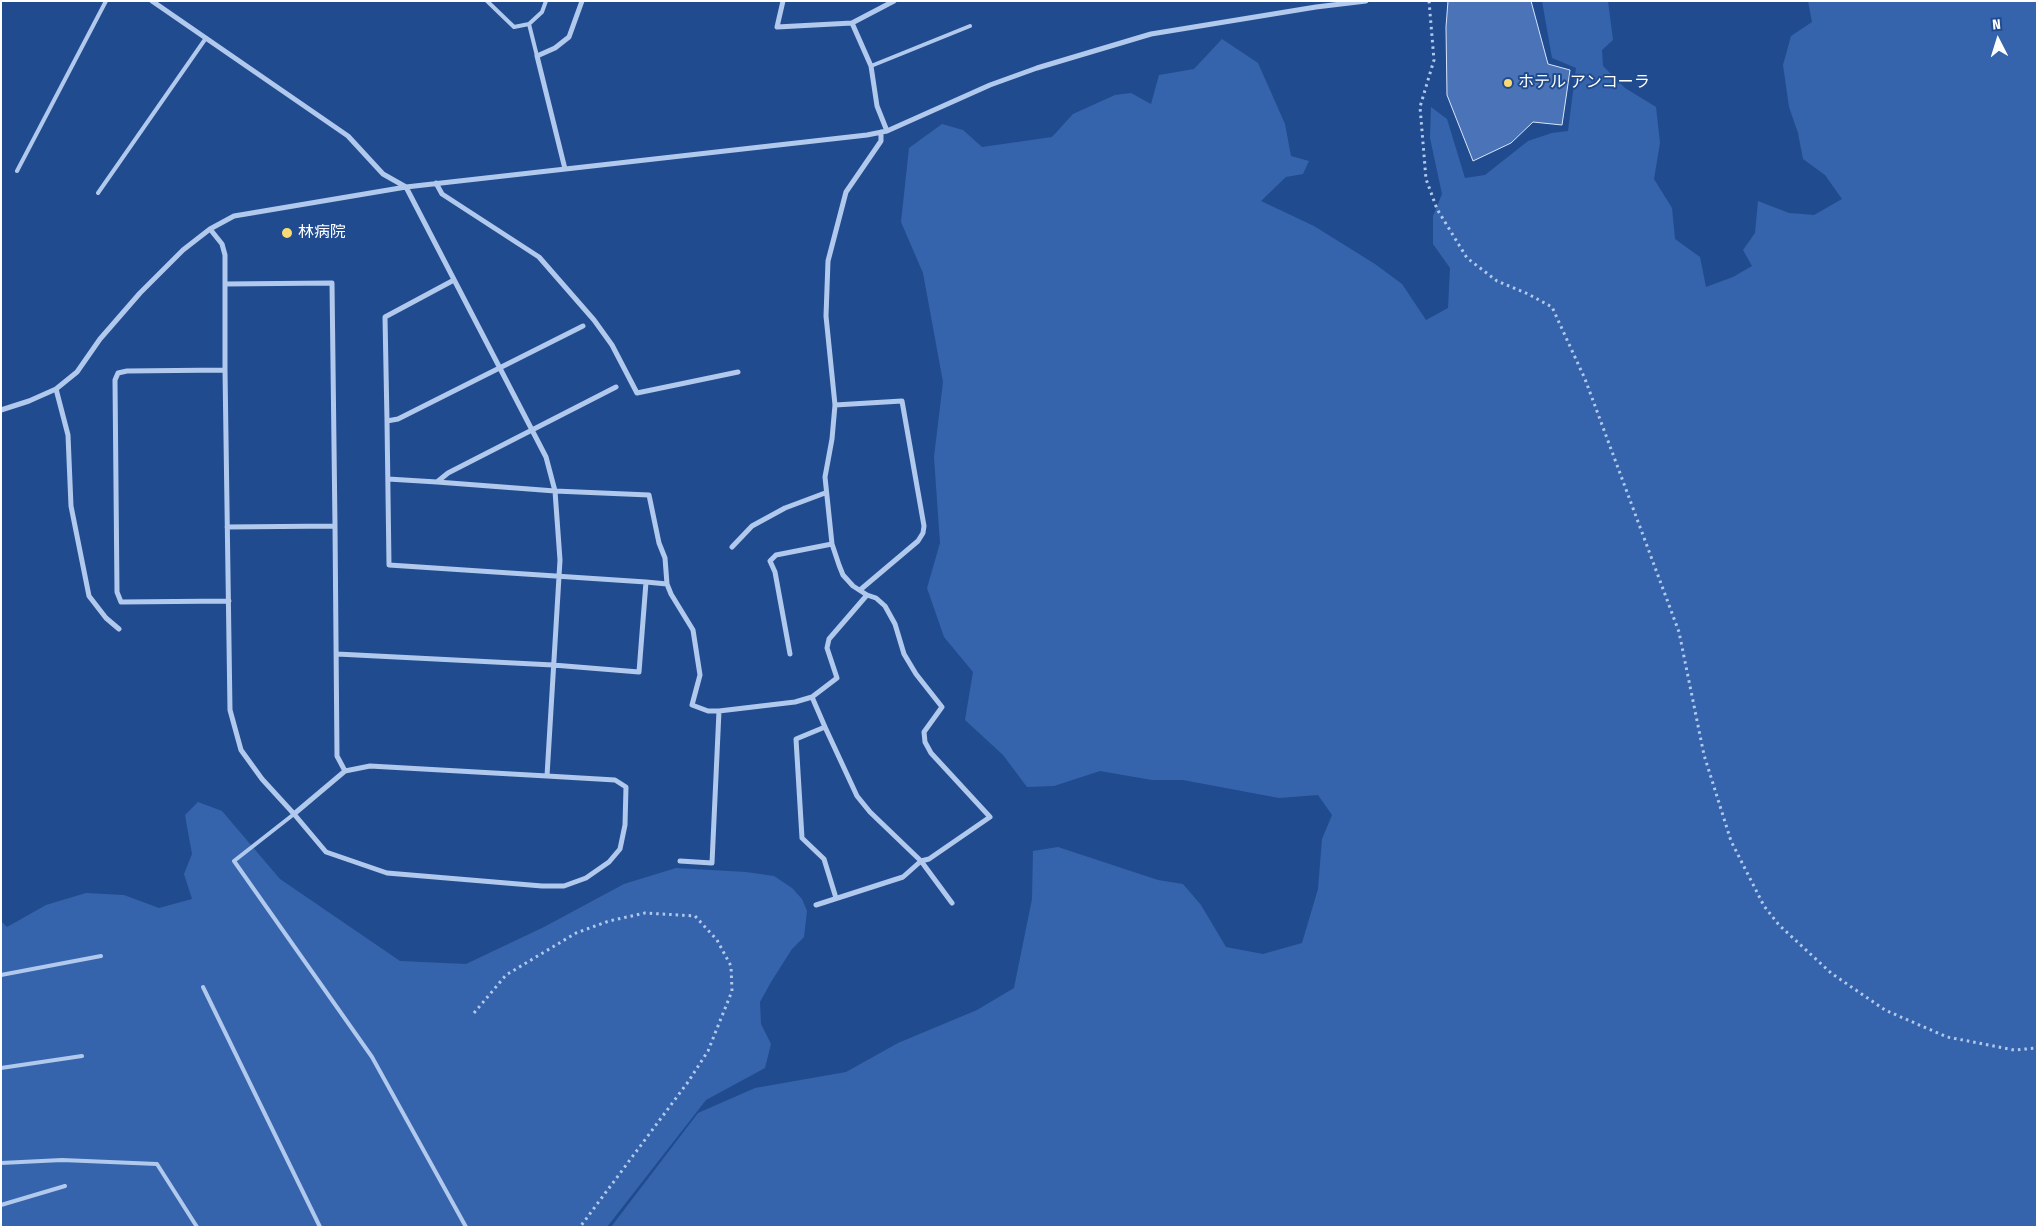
<!DOCTYPE html>
<meta charset="utf-8">
<style>
body{margin:0}
#map{position:relative;width:2038px;height:1228px;overflow:hidden;background:#214b8f;font-family:"Fira Sans Condensed",sans-serif}
canvas{display:block}
.frame{position:absolute;inset:0;border:2px solid #fff;pointer-events:none}
.north{position:absolute;left:1973px;top:15px;width:50px;height:50px;-webkit-text-stroke:4px #214b8f;paint-order:stroke;rotate:355deg;font-size:14px;font-weight:700;line-height:20px;text-align:center;color:#fff}
.north::after{content:'';display:block;margin:auto;width:18px;height:22px;background:#fff;clip-path:polygon(50% 0,100% 100%,50% 72%,0 100%)}
</style>
<div id="map">
<canvas width="2038" height="1228"></canvas>
<div class="frame"></div>
<div class="north">N</div>
</div>
<script>
const c = document.querySelector('canvas').getContext('2d');
c.lineJoin = 'round';
function paint(path, color) { c.fillStyle = color; c.fill(path, 'evenodd'); }
const shape = rows => new Path2D(rows.map(r => 'M' + r).join(''));
function strokePath(path, color, width, dash) { c.strokeStyle = color; c.lineWidth = width; c.lineCap = dash ? 'butt' : 'round'; c.setLineDash(dash || []); c.stroke(path); }
function label(font, color, halo, rows, align = 'center') {
  c.font = font + ' "Fira Sans Condensed","Noto Sans JP",sans-serif'; c.lineWidth = 4; c.setLineDash([]); c.textBaseline = 'middle'; c.strokeStyle = halo; c.fillStyle = color; for (const [text, x, y, turn = 0] of rows) {
    c.save(); c.translate(x, y); c.rotate((+turn || 0) * Math.PI / 180); c.textAlign = isNaN(turn) ? turn : align; if (halo) c.strokeText(text, 0, 0); c.fillText(text, 0, 0); c.restore();
  }
}
paint(shape([
 [1542,1,1608,1,1613,40,1602,50,1603,66,1625,88,1656,107,1660,143,1654,179,1672,208,1675,239,1700,257,1706,287,1733,277,1752,266,1743,250,1755,233,1758,201,1789,213,1814,215,1842,199,1825,175,1803,159,1798,133,1789,107,1783,65,1791,36,1812,22,1808,1,2037,1,2037,1227,611,1227,698,1113,755,1088,846,1072,898,1043,977,1010,1014,988,1032,899,1033,851,1058,847,1158,880,1183,884,1201,905,1226,947,1263,954,1302,943,1318,889,1322,839,1332,815,1318,795,1279,798,1183,780,1152,780,1100,771,1054,786,1027,787,1003,755,965,720,973,672,944,637,927,588,940,543,934,457,943,382,923,273,901,222,909,148,942,124,963,130,982,147,1052,137,1073,114,1115,95,1131,93,1151,104,1159,75,1194,69,1222,39,1258,63,1285,124,1291,156,1309,161,1303,174,1286,177,1261,201,1314,226,1375,264,1402,284,1426,320,1448,308,1450,268,1433,244,1433,216,1442,194,1430,138,1431,107,1447,119,1465,178,1485,175,1528,141,1552,133,1568,131,1576,68,1552,58],
 [198,802,222,811,280,879,400,961,466,964,544,927,624,884,676,868,746,872,774,876,792,888,802,899,807,911,804,937,792,949,771,982,760,1002,761,1024,771,1044,765,1068,706,1100,607,1227,1,1227,1,921,7,927,46,905,86,893,124,895,159,908,192,899,184,874,192,854,185,815]
]), '#3564ad');
const building = shape([
 [1448,1,1531,1,1548,64,1570,70,1562,125,1533,122,1511,143,1473,161,1447,95,1446,27,1448,1]
]);
paint(building, '#4a74b7');
strokePath(building, '#d7e4f9', 1);
strokePath(shape([
 [1429,1,1434,60,1420,107,1426,179,1437,209,1467,258,1497,281,1528,294,1552,307,1585,379,1679,632,1704,755,1731,841,1764,906,1779,925,1831,973,1885,1010,1947,1037,2014,1050,2037,1048],
 [474,1013,506,975,576,933,609,921,645,913,695,916,717,940,731,966,732,991,708,1051,688,1082,580,1227]
]), '#b1c9ec', 3, [2.5, 4]);
strokePath(shape([
 [487,1,514,27,529,24,542,12,546,1],
 [529,24,537,56],
 [871,66,970,26],
 [17,171,106,1],
 [98,193,206,38],
 [294,814,234,861,372,1057,466,1227],
 [1,975,101,956],
 [203,987,320,1227],
 [1,1068,82,1056],
 [1,1163,62,1160,157,1164,197,1227],
 [1,1205,65,1186]
]), '#b1c9ec', 4);
strokePath(shape([
 [152,1,348,136,383,174,406,187,546,457,555,491,437,482],
 [783,1,777,27,852,23,894,1],
 [852,23,871,66,877,106,887,131],
 [565,169,537,56,555,48,569,37,582,1],
 [436,183,442,194,539,257,594,320,612,345,637,393,738,372],
 [210,229,222,244,225,255,225,370,127,371,118,373,115,380,117,592,121,602,229,601],
 [454,280,385,317,387,421,398,419,583,326],
 [225,284,332,283,335,526,227,527],
 [225,370,230,710,241,750,262,779,294,814,345,771],
 [56,389,68,435,71,506,89,596,106,618,119,629],
 [1,410,29,401,56,389,77,372,100,339,140,293,183,250,210,229,234,216,406,187,867,135,887,131,990,85,1037,68,1151,34,1316,7,1366,1],
 [388,479,437,482,448,473,616,387],
 [335,526,337,756,345,771,370,766,547,776],
 [732,547,752,526,785,508,825,493],
 [646,582,667,584,671,594,693,630,700,675,692,705,708,711,719,711],
 [860,590,918,541,923,533,924,526,902,401,835,405,826,316,828,261,846,192,881,141,881,132],
 [337,654,553,665,639,672,646,582,389,565,387,421],
 [790,654,775,572,770,561,776,555,832,544],
 [812,697,837,678,827,648,829,639,867,595],
 [825,727,857,796,870,812,921,861,952,903],
 [294,814,326,852,387,873,542,886,564,886,586,878,609,862,620,849,625,825,626,787,615,780,547,776,560,560,555,491,649,495,659,543,665,558,667,584],
 [680,861,712,863,719,711,795,702,812,697,825,727,796,739,802,838,824,859,836,898],
 [816,905,903,877,921,861,929,859,990,817,931,753,925,742,924,732,942,707,916,674,904,654,895,624,885,606,876,598,867,595,853,586,843,575,839,565,832,544,825,477,832,439,835,405]
]), '#b1c9ec', 5);
for (const [x, y, r, color] of [
 [1508,83,5,"#f9da73"],
 [287,233,6,"#f9da73"]
]) { const dot = new Path2D(); dot.arc(x, y, r, 0, 2 * Math.PI); c.fillStyle = color; c.fill(dot); strokePath(dot, '#214b8f', 2); }
label('16px', '#fff', '#214b8f', [
 ["ホテル アンコーラ",1518,83],
 ["林病院",298,233]
], 'left');
</script>
